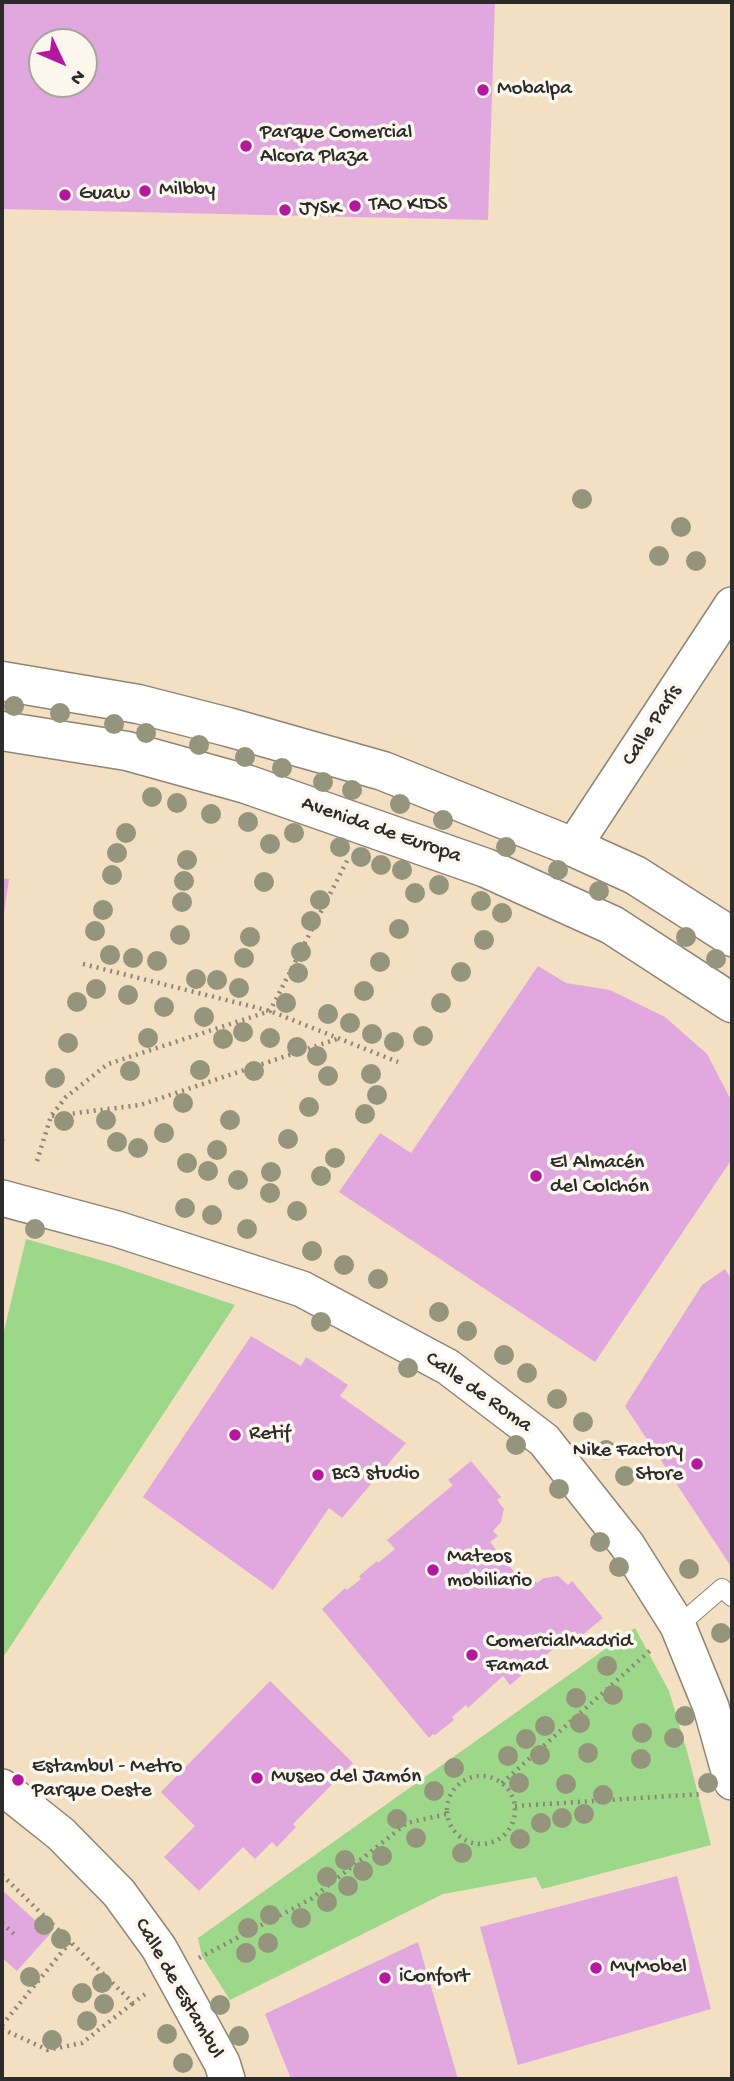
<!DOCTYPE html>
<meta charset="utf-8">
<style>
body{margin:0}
#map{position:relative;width:734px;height:2081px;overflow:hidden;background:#f3dfc2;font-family:"Gochi Hand",sans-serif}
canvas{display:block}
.frame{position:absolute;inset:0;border:4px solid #2b2b2b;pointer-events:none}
.north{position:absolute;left:28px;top:28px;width:70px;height:70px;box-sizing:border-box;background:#fbf7ec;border:2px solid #a8a59f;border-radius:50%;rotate:134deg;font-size:19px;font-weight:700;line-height:28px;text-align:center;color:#2b2b2b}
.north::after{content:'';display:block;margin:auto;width:24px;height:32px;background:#b5179e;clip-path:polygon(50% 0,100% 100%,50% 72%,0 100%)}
</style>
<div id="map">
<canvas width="734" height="2081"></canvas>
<div class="frame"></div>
<div class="north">N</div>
</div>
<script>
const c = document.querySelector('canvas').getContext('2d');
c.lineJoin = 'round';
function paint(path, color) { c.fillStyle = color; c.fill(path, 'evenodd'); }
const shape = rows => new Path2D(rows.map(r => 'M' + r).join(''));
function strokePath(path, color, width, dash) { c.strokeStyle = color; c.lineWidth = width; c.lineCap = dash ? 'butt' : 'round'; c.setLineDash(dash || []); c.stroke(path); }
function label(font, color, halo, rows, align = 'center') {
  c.font = font + ' "Gochi Hand",sans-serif'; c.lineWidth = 7; c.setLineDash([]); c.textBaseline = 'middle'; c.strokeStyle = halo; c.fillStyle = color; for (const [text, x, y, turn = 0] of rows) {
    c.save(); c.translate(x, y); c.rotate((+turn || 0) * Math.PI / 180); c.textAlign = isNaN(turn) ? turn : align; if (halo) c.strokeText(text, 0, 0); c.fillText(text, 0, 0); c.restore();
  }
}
paint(shape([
 [26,1239,114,1264,235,1305,2,1659,2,1339],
 [635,1628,669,1691,687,1751,711,1845,542,1889,536,1877,443,1894,230,2000,202,1956,198,1938]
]), '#9dd78a');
paint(shape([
 [2,2,495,2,488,220,2,209],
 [42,42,84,42,84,84,42,84],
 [2,878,9,879,3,920,2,920],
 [538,966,566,983,610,990,665,1017,707,1054,732,1102,732,1159,595,1362,339,1192,380,1133,411,1153],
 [725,1269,732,1280,732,1568,625,1406,702,1285],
 [251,1336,301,1366,306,1357,348,1385,340,1396,406,1443,342,1518,329,1508,273,1590,143,1497],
 [471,1461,501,1497,497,1500,504,1509,501,1522,493,1531,498,1536,490,1542,525,1585,533,1578,537,1583,544,1578,558,1576,568,1585,572,1581,603,1618,580,1637,575,1631,510,1685,503,1676,468,1708,466,1705,452,1717,454,1720,435,1735,433,1734,429,1738,322,1609,345,1588,347,1590,361,1579,359,1576,377,1561,378,1563,395,1549,387,1540,453,1485,448,1480],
 [270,1681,353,1763,293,1824,296,1827,277,1847,272,1842,255,1859,243,1847,199,1891,164,1857,195,1826,161,1792],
 [677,1876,711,2009,518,2065,480,1927],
 [2,1890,50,1934,17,1971,2,1958],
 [418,1942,458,2079,291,2079,265,2014]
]), '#e0a8de');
const service = shape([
 [678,1626,722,1588,732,1597]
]);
const minor = shape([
 [573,847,732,605],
 [2,1198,117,1229,302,1289,448,1367,544,1440,627,1545,678,1626,711,1707,732,1782],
 [2,1787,61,1834,119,1893,159,1948,222,2063,227,2079]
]);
const tertiary = shape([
 [2,681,138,704,228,727,383,771,573,847,635,875,732,937],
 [2,731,127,751,246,784,486,868,612,925,732,1003]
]);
strokePath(service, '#8f8576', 20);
strokePath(minor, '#8f8576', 38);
strokePath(tertiary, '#8f8576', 41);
strokePath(shape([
 [83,964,270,1011,398,1062],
 [52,1116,140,1105,340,1038],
 [2,1141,3,1137],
 [37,1161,51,1116,66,1097,108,1064,270,1011,349,857],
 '447 1810a34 34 0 1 1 68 0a34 34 0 1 1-68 0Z',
 [502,1783,653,1648],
 [515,1806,703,1794],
 [2,1875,133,2003,148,1992],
 [2,1923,15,1935],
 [199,1958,311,1899,407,1823,447,1814],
 [2,2025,71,1941],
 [2,2029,48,2050,82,2043,133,2003]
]), '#8f8576', 4.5, [2, 5]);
strokePath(service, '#fff', 18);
strokePath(minor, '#fff', 35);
strokePath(tertiary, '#fff', 38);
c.fillStyle = '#95947c';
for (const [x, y] of [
 [582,499],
 [681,527],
 [659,556],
 [696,561],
 [14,706],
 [60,713],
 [114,724],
 [146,733],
 [199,745],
 [245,757],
 [282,768],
 [323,782],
 [352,790],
 [152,797],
 [177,803],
 [400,804],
 [211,814],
 [443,820],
 [248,822],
 [126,833],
 [294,833],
 [270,844],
 [340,847],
 [506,847],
 [117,853],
 [361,857],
 [187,860],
 [381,865],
 [402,870],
 [558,870],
 [112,875],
 [184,881],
 [264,882],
 [439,885],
 [599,891],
 [415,893],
 [320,900],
 [481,901],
 [182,902],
 [103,910],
 [502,913],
 [311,921],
 [399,929],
 [95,931],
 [180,935],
 [250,937],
 [686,937],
 [484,940],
 [301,952],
 [110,955],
 [133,958],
 [244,958],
 [716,959],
 [157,961],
 [380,962],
 [461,972],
 [298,973],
 [196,979],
 [217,980],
 [239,988],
 [96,989],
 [364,991],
 [128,995],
 [77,1002],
 [286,1003],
 [441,1003],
 [164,1007],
 [328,1014],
 [204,1017],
 [350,1023],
 [243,1032],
 [372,1034],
 [423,1036],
 [148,1038],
 [270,1038],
 [223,1039],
 [394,1042],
 [68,1043],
 [297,1047],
 [317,1056],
 [200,1070],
 [130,1071],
 [254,1071],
 [371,1074],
 [328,1076],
 [55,1078],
 [377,1095],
 [183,1103],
 [309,1107],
 [365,1114],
 [106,1120],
 [230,1120],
 [64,1121],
 [164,1133],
 [288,1139],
 [117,1142],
 [138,1148],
 [217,1150],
 [335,1158],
 [187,1163],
 [208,1171],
 [271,1172],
 [321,1176],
 [238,1180],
 [270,1193],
 [185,1208],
 [297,1211],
 [212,1215],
 [35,1229],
 [247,1229],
 [312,1251],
 [344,1265],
 [378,1279],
 [439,1312],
 [321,1322],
 [467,1331],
 [504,1355],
 [408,1368],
 [527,1373],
 [557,1399],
 [583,1422],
 [516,1445],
 [606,1450],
 [625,1476],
 [559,1489],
 [600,1542],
 [619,1567],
 [689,1569],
 [721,1633],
 [607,1666],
 [613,1695],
 [576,1698],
 [685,1716],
 [580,1723],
 [545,1726],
 [642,1733],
 [674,1738],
 [526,1739],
 [588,1753],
 [540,1755],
 [508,1756],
 [641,1759],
 [454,1768],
 [519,1783],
 [708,1783],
 [566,1784],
 [434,1791],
 [603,1795],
 [584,1814],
 [562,1818],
 [397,1819],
 [541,1823],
 [416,1838],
 [520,1839],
 [462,1853],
 [382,1856],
 [345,1860],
 [363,1871],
 [327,1877],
 [348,1886],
 [327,1902],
 [270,1915],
 [301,1918],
 [44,1925],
 [248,1928],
 [61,1939],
 [268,1943],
 [246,1953],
 [30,1977],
 [102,1983],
 [82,1993],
 [104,2004],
 [220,2005],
 [87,2021],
 [167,2034],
 [239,2036],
 [52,2040],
 [183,2063]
]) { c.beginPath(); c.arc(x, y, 10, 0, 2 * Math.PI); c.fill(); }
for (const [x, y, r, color] of [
 [483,90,7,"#b5179e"],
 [246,146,7,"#b5179e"],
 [145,191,7,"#b5179e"],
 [65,195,7,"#b5179e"],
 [355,206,7,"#b5179e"],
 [285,210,7,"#b5179e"],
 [536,1176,7,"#b5179e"],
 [235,1435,7,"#b5179e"],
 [697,1464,7,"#b5179e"],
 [318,1475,7,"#b5179e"],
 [433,1570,7,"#b5179e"],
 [472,1655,7,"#b5179e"],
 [257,1778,7,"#b5179e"],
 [18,1780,7,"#b5179e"],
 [596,1968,7,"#b5179e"],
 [385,1978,7,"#b5179e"]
]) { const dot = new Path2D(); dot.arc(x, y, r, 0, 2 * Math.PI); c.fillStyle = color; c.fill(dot); strokePath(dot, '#fbf7ec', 2.5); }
label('21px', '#2b2b2b', '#fbf7ec', [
 ["Mobalpa",497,90],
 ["Parque Comercial",260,134],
 ["Alcora Plaza",260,158],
 ["Milbby",159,191],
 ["Guaw",79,195],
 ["TAO KIDS",369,206],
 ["JYSK",299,210],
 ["El Almacén",550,1164],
 ["del Colchón",550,1188],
 ["Retif",249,1435],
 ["Nike Factory",683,1452,"right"],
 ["Store",683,1476,"right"],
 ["Bc3 studio",332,1475],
 ["Mateos",447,1558],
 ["mobiliario",447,1582],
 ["ComercialMadrid",486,1643],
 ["Famad",486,1667],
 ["Estambul - Metro",32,1768],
 ["Parque Oeste",32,1792],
 ["Museo del Jamón",271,1778],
 ["MyMobel",610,1968],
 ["iConfort",399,1978]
], 'left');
label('21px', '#2b2b2b', '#fbf7ec', [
 ["Calle París",653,726,-57],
 ["Avenida de Europa",381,831,19],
 ["Calle de Roma",478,1393,35],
 ["Calle de Estambul",178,1989,60]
]);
</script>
